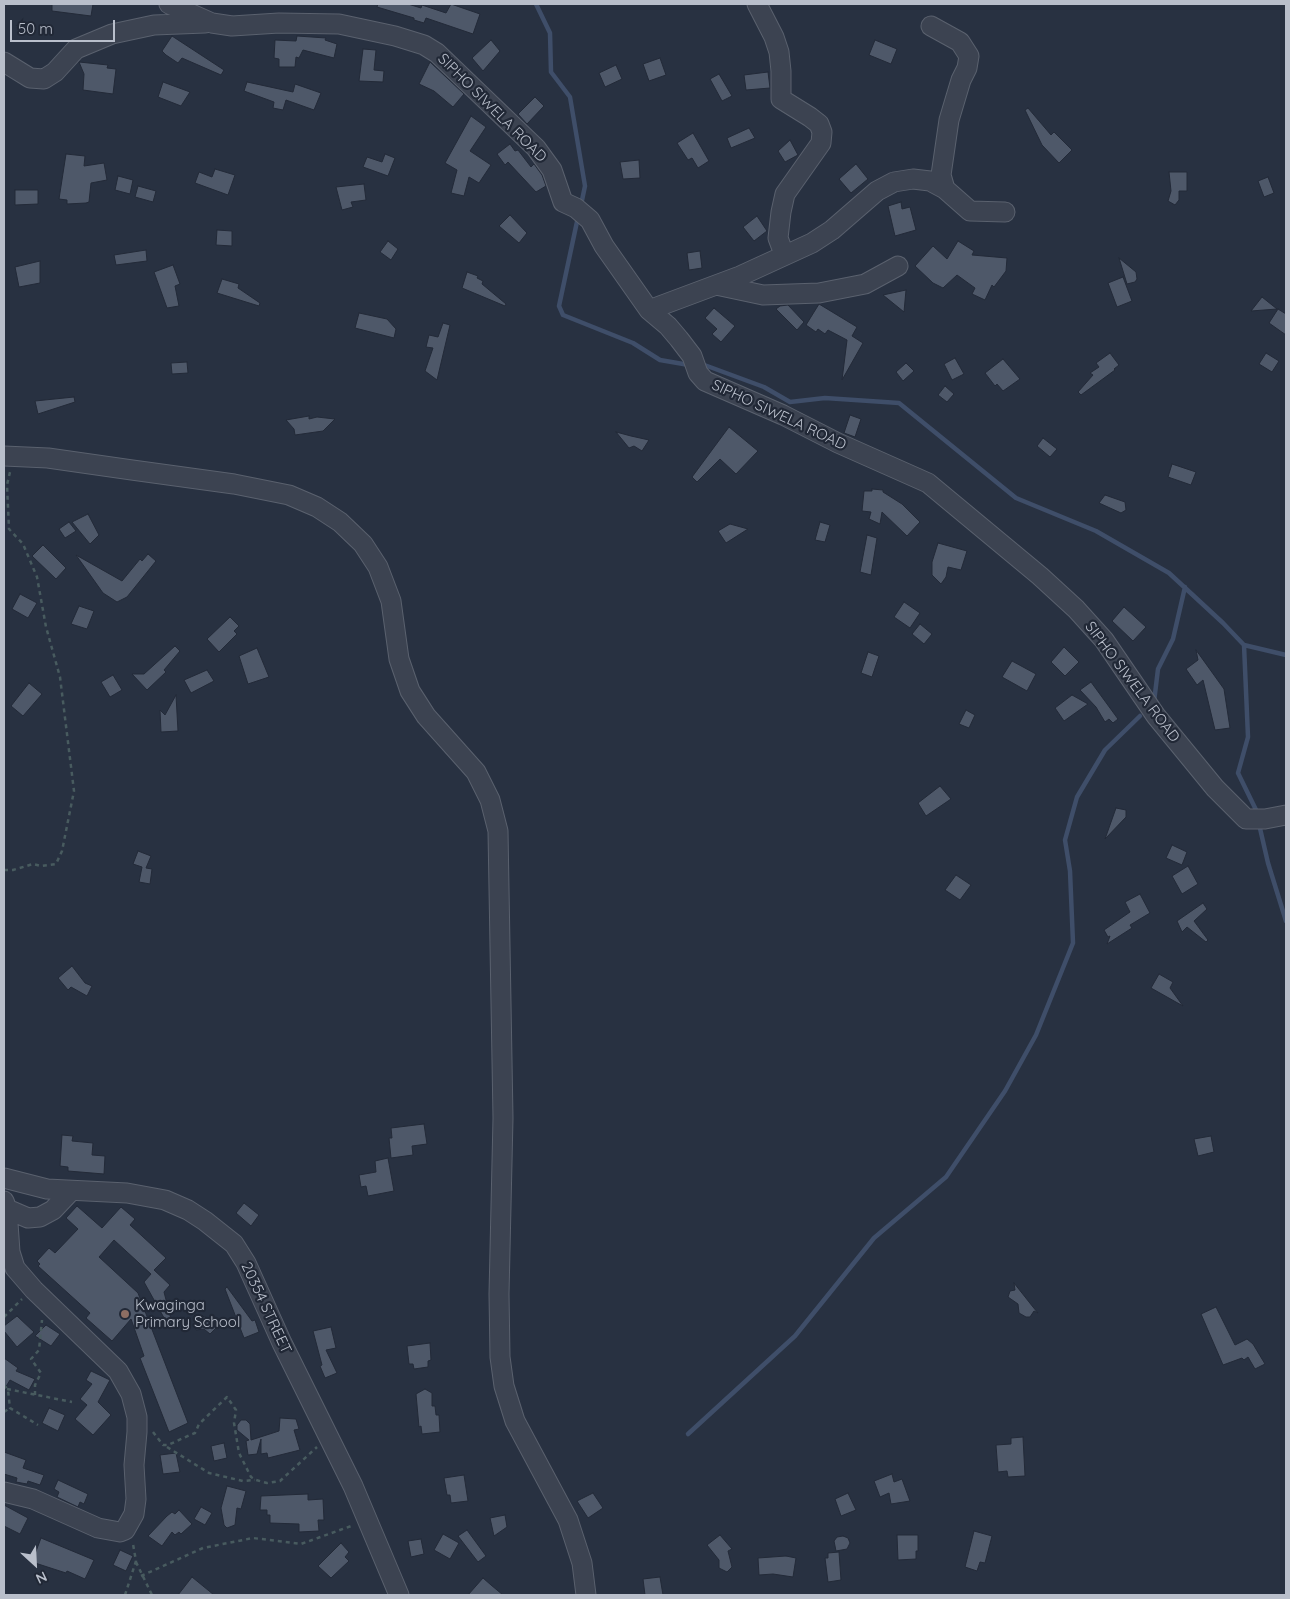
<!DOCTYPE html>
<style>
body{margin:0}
#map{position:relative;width:1290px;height:1599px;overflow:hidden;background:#283141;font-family:Quicksand,sans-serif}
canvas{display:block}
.frame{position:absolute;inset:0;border:5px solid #b9bfcb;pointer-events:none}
.north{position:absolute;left:10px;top:1539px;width:50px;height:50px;-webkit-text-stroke:4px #212836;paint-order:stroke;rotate:155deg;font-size:14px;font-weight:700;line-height:20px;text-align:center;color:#b9bfcb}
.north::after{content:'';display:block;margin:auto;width:18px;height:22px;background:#b9bfcb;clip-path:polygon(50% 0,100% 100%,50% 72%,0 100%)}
.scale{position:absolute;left:10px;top:20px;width:105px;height:22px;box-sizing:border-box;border:2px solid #b9bfcb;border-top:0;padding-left:6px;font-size:15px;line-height:18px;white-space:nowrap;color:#b9bfcb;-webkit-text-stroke:4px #212836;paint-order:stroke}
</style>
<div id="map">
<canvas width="1290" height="1599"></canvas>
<div class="frame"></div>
<div class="north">N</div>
<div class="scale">50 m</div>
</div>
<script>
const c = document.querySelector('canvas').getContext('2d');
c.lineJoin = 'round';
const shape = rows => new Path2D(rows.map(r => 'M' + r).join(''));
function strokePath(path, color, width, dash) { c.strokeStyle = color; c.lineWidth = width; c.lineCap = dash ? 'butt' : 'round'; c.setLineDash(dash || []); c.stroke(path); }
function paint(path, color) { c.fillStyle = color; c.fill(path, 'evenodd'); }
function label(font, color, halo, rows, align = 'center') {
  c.font = font + ' Quicksand,sans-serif'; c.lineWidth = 4.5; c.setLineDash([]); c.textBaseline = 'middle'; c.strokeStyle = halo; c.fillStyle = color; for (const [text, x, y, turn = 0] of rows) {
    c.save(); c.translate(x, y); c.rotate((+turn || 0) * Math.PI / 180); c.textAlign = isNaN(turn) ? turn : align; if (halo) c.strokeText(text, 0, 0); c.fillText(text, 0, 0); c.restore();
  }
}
strokePath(shape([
 [536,4,550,33,551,72,570,97,585,186,581,205],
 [578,217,559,306,563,315,633,343,660,360,689,365],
 [699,363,764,387,790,402,825,398,899,403,1016,498,1096,531,1169,573,1223,623,1244,645,1286,655],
 [1244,645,1248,737,1238,773,1258,814],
 [1154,702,1158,669,1173,639,1185,587],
 [1259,824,1268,863,1286,921],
 [688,1434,795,1336,874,1238,946,1177,1005,1091,1036,1035,1073,943,1070,871,1065,840,1077,797,1105,750,1140,716]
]), '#3f4e69', 4.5);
const building = shape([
 [52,4,93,4,91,16,52,11,52,4],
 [378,4,408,4,421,8,422,5,446,13,451,4,480,14,473,34,426,18,424,23,414,20,414,18,377,7,378,4],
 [172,36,224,70,221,75,182,58,178,63,166,55,162,51,172,36],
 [297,36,326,38,325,40,337,44,334,58,303,50,299,58,296,57,295,67,279,67,279,59,274,58,275,40,296,41,297,36],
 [491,40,500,51,483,71,472,58,491,40],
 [875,40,897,49,891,64,869,55,875,40],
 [363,49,376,50,374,70,384,71,383,82,359,81,363,49],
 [660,58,666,75,649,81,643,64,660,58],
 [79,62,108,65,107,68,116,69,113,94,83,90,84,74,79,62],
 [430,62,464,94,453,107,434,91,419,84,430,62],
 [616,65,622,79,605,87,599,73,616,65],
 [768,72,770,88,746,90,744,75,768,72],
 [719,74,732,96,722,101,710,79,719,74],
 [163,82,190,92,181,106,158,97,163,82],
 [247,82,293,92,295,84,321,93,314,110,286,100,283,110,273,108,274,102,244,91,247,82],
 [535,97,544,106,527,124,518,114,535,97],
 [1028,108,1051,135,1054,132,1072,150,1059,163,1042,145,1025,110,1028,108],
 [471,116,486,127,470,151,491,165,479,183,469,177,464,196,451,193,457,170,445,163,471,116],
 [749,128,755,138,731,148,727,138,749,128],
 [693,133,709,161,698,168,692,158,688,160,677,143,693,133],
 [790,140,798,155,785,162,778,151,790,140],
 [510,144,515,151,518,150,531,167,534,164,542,175,546,186,536,192,508,162,505,165,497,154,510,144],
 [66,154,85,156,84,166,104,163,107,180,91,183,89,202,86,203,67,204,67,200,59,199,66,154],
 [385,154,395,158,388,176,363,167,367,157,382,162,385,154],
 [639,160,640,178,623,179,620,162,639,160],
 [856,164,868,179,851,193,839,179,856,164],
 [215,169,235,175,228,195,195,183,199,172,212,177,215,169],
 [1169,172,1187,172,1187,191,1179,191,1179,200,1175,205,1168,201,1171,191,1169,172],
 [118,176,133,180,130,194,115,190,118,176],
 [1268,177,1274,193,1264,197,1258,181,1268,177],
 [364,184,366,200,351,202,353,207,342,210,336,187,364,184],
 [138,186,156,191,153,202,135,197,138,186],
 [15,190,38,190,38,204,15,205,15,190],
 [901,202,902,209,910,207,916,230,895,236,888,206,901,202],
 [510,215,527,233,519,243,499,226,510,215],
 [757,216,767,231,754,241,743,227,757,216],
 [217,230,232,231,232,246,216,245,217,230],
 [388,241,398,249,391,260,380,252,388,241],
 [958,241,974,251,972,255,1007,258,1006,271,994,287,992,285,985,300,972,294,975,288,957,275,943,288,933,283,915,266,933,246,947,259,958,241],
 [146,250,147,261,116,265,114,255,146,250],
 [700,251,702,268,689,270,687,253,700,251],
 [1119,258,1136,272,1137,279,1135,282,1127,284,1119,258],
 [40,261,40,283,19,287,15,267,40,261],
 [173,265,180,284,175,286,179,306,167,308,154,272,173,265],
 [467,272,478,276,477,278,483,281,482,284,506,304,505,306,462,288,467,272],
 [1123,277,1132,301,1117,307,1108,283,1123,277],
 [222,279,239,284,238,288,260,303,259,306,217,293,222,279],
 [906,290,904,312,883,295,906,290],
 [1262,297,1277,309,1251,311,1262,297],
 [819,304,857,327,852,336,863,343,842,380,847,340,828,330,825,334,818,329,816,332,806,325,819,304],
 [788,305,804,322,797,330,776,309,780,306,788,305],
 [714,308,735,326,721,342,712,334,717,329,705,318,714,308],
 [1278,309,1286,314,1286,335,1269,323,1278,309],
 [359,313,387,319,396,329,394,338,355,328,359,313],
 [443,323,450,325,437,380,425,371,433,348,426,347,429,335,438,337,443,323],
 [1110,353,1119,365,1114,369,1115,370,1081,395,1078,392,1093,375,1090,373,1099,367,1096,363,1110,353],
 [1266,353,1279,361,1272,372,1259,364,1266,353],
 [955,358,964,374,952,380,944,364,955,358],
 [1003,359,1020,379,1003,391,997,384,995,386,985,373,1003,359],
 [187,362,188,373,172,374,171,363,187,362],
 [906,363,914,371,903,381,896,372,906,363],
 [945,386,954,394,947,402,938,395,945,386],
 [74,397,75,402,38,414,35,401,74,397],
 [850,415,861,419,855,437,844,433,850,415],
 [309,416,309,419,317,417,335,419,323,431,295,435,294,429,286,420,309,416],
 [729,427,758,451,736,474,720,459,697,482,692,477,729,427],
 [616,432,631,436,649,440,642,451,634,446,629,448,616,432],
 [1043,438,1057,449,1050,457,1037,446,1043,438],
 [1172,464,1196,472,1191,485,1168,477,1172,464],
 [872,489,883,490,883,492,902,504,920,522,907,536,882,512,880,524,869,519,871,512,862,511,864,491,872,491,872,489],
 [1105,495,1125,502,1126,510,1121,513,1099,503,1105,495],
 [88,514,99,535,90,544,72,522,88,514],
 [69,522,76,531,65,538,59,529,69,522],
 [820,522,830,525,825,542,815,540,820,522],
 [730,524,748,529,726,543,718,531,730,524],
 [867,535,877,538,871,575,860,572,867,535],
 [938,543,967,551,961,570,948,567,946,577,941,584,932,575,932,562,938,543],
 [43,545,66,568,56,579,32,556,43,545],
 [148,554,156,561,127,597,117,602,103,593,76,555,122,581,140,559,142,561,148,554],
 [20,594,37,603,28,618,12,609,20,594],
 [904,602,920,613,910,628,894,617,904,602],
 [79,606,94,611,87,629,71,624,79,606],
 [1124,607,1146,627,1133,641,1112,621,1124,607],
 [230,617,239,626,234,631,237,634,219,652,207,639,230,617],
 [920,624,932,634,924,644,912,634,920,624],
 [175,646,180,651,164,670,166,672,147,690,132,674,144,674,175,646],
 [1064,647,1079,662,1065,676,1051,662,1064,647],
 [257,648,269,677,248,684,239,656,257,648],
 [1196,650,1224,689,1230,728,1215,730,1203,680,1197,685,1186,669,1198,660,1196,650],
 [868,652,879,656,872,677,861,673,868,652],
 [1012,661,1036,674,1027,691,1002,677,1012,661],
 [207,670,214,681,191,693,184,680,207,670],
 [113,675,122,690,110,697,101,682,113,675],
 [1091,682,1118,719,1113,723,1109,719,1105,722,1096,707,1080,690,1091,682],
 [29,683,42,694,23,716,11,706,29,683],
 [176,695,178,731,161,732,160,710,165,715,176,695],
 [1072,695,1088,704,1064,721,1055,708,1072,695],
 [966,710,975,715,969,728,959,724,966,710],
 [940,786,951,799,926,816,918,803,940,786],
 [1116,808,1126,810,1126,817,1105,839,1116,808],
 [1172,845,1187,852,1182,865,1166,858,1172,845],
 [138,851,151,856,146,868,152,869,150,884,139,882,142,867,133,864,138,851],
 [1188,866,1198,884,1182,894,1172,876,1188,866],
 [956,875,971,885,960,900,945,890,956,875],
 [1140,894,1150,913,1130,925,1132,928,1107,944,1110,936,1108,937,1104,930,1130,912,1125,902,1140,894],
 [1203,903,1207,909,1194,921,1208,940,1206,942,1187,927,1182,932,1177,921,1203,903],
 [72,966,85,983,92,986,87,996,71,987,68,990,58,978,72,966],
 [1159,974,1173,982,1170,988,1183,1006,1151,988,1159,974],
 [424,1124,427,1144,412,1146,413,1155,391,1158,389,1138,392,1138,391,1128,424,1124],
 [62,1135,73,1136,72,1141,93,1143,92,1155,105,1156,104,1174,68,1171,68,1167,60,1166,62,1135],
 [1211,1136,1214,1152,1198,1156,1194,1139,1211,1136],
 [388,1158,394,1191,368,1196,366,1186,361,1187,359,1175,376,1172,375,1161,388,1158],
 [244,1203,259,1215,251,1226,236,1213,244,1203],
 [77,1206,102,1228,121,1207,135,1219,130,1225,166,1258,154,1270,170,1285,164,1292,172,1323,168,1325,144,1282,151,1274,114,1240,99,1257,138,1293,188,1423,169,1432,140,1358,144,1356,131,1319,112,1341,86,1318,90,1313,38,1266,40,1264,37,1261,49,1248,55,1253,78,1229,66,1218,77,1206],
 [1014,1283,1033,1307,1038,1313,1034,1311,1030,1317,1026,1317,1019,1313,1018,1304,1008,1297,1010,1291,1015,1290,1014,1283],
 [227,1287,252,1321,255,1320,259,1332,244,1338,225,1289,227,1287],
 [1216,1307,1235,1345,1247,1339,1253,1344,1265,1364,1255,1369,1248,1357,1244,1360,1242,1358,1223,1365,1201,1314,1216,1307],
 [17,1316,34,1332,17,1347,4,1331,4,1326,17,1316],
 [202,1316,221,1323,210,1334,204,1329,196,1330,195,1322,202,1316],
 [46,1325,60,1334,51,1346,35,1336,46,1325],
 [331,1327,336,1348,326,1350,337,1373,325,1378,320,1366,322,1365,313,1331,331,1327],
 [430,1343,431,1360,428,1361,428,1367,414,1369,413,1364,409,1364,407,1346,430,1343],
 [4,1358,18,1368,16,1371,35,1379,29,1390,10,1380,4,1390,4,1358],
 [91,1371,110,1380,98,1402,111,1415,93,1435,75,1419,87,1405,80,1399,92,1384,86,1380,91,1371],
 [425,1389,432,1393,432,1406,435,1406,436,1415,439,1415,440,1432,422,1434,421,1426,419,1427,416,1394,425,1389],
 [49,1408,65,1415,58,1431,42,1423,49,1408],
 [280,1418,296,1419,299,1429,294,1430,300,1450,268,1458,267,1453,261,1454,261,1439,257,1454,248,1455,246,1441,249,1440,237,1430,237,1425,241,1420,246,1420,250,1424,251,1440,279,1431,280,1418],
 [1023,1437,1025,1476,1008,1477,1007,1471,998,1472,996,1445,1011,1444,1011,1438,1023,1437],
 [224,1443,227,1458,214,1461,211,1446,224,1443],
 [4,1452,26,1460,23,1468,44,1475,40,1485,28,1481,27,1484,16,1482,17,1478,4,1474,4,1452],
 [176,1453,180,1472,163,1474,160,1455,176,1453],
 [892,1474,894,1482,902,1479,910,1501,891,1504,889,1493,880,1497,874,1481,892,1474],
 [464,1475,468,1501,451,1503,450,1495,447,1495,444,1478,464,1475],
 [58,1480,88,1494,84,1504,80,1502,78,1507,57,1497,59,1492,54,1489,58,1480],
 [227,1486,246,1491,241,1509,237,1508,235,1525,227,1528,224,1525,221,1508,227,1486],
 [593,1493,603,1508,588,1518,577,1501,593,1493],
 [848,1493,856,1510,841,1516,835,1499,848,1493],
 [308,1494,308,1500,323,1499,324,1520,318,1520,319,1531,299,1532,299,1524,270,1523,270,1515,267,1515,267,1510,260,1510,261,1496,308,1494],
 [4,1505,28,1518,20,1534,4,1526,4,1505],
 [201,1507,212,1513,205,1525,194,1519,201,1507],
 [179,1510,192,1524,181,1534,179,1532,175,1535,172,1532,162,1546,148,1536,167,1516,172,1512,175,1514,179,1510],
 [505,1515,507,1527,494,1536,490,1518,505,1515],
 [467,1530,486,1556,478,1562,458,1536,467,1530],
 [974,1531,992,1536,985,1563,980,1562,977,1571,965,1567,974,1531],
 [443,1534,459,1543,450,1559,434,1550,443,1534],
 [720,1535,732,1549,728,1551,732,1567,727,1572,719,1568,719,1560,707,1545,720,1535],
 [897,1535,918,1535,918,1551,916,1551,916,1559,898,1560,897,1535],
 [843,1536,848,1538,850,1543,847,1549,836,1551,834,1541,837,1537,843,1536],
 [41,1538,94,1560,85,1579,67,1571,66,1573,32,1562,41,1538],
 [421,1539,424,1554,411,1557,408,1541,421,1539],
 [341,1543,349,1552,345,1557,349,1561,331,1578,318,1566,341,1543],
 [120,1550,133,1556,126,1571,113,1565,120,1550],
 [839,1552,841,1580,828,1582,825,1558,828,1558,828,1553,839,1552],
 [786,1556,796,1558,793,1577,773,1574,759,1575,758,1558,786,1556],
 [192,1577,214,1595,178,1595,192,1577],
 [660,1577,663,1595,645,1595,643,1579,660,1577],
 [483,1578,491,1585,503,1595,468,1595,483,1578]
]);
paint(building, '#4e5869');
strokePath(building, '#232a38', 1);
const minor = shape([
 [169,4,212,23,232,26,279,23,339,24,395,36,424,45,437,53,536,148,552,170,563,202,576,208,590,220,604,246,649,310,668,326,679,339,692,356,698,373,705,381,783,415,838,443,928,483,1040,576,1076,609,1104,640,1156,716,1215,788,1246,819,1265,819,1286,815],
 [757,4,774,37,779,52,781,71,781,99,810,117,819,124,822,132,821,143,785,194,781,212,778,238,784,254],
 [931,26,960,42,969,56,967,68,961,80,949,120,941,175,945,189],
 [4,62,30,78,44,79,55,72,76,49,112,34,154,25,205,23],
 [716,285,763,295,819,293,865,284,898,266],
 [649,310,740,276,812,243,832,230,877,191,894,182,913,179,930,181,945,189,970,211,1005,212],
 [4,456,48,458,132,470,234,484,289,495,317,507,340,522,363,544,378,567,391,601,399,659,410,691,426,716,476,772,490,800,498,831,503,1118,499,1294,500,1357,504,1386,515,1421,568,1520,582,1563,586,1595],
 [4,1178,47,1189,127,1193,165,1200,188,1210,205,1221,234,1244,246,1263,282,1343,353,1486,399,1595],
 [4,1201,7,1209,10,1252,15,1268,34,1290,118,1371,131,1394,137,1417,137,1432,134,1465,136,1499,134,1514,125,1530,120,1532,98,1528,33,1499,4,1492],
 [7,1209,28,1218,40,1217,53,1210,71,1191]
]);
strokePath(minor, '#5a616e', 21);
strokePath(shape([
 [4,870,13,870,33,864,41,866,56,864,62,851,74,791,60,677,46,627,37,577,23,544,9,529,7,485,10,472],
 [4,1317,22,1299],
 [4,1385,8,1390,10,1408,38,1425],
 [7,1389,72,1402],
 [35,1395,35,1385,41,1373,31,1359,39,1350,42,1320],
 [4,1412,10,1408],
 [153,1432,163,1445,168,1445,190,1435,195,1433,199,1424,227,1397,236,1410,234,1423,239,1453,251,1477,256,1480,267,1483,280,1481,317,1447],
 [167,1447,209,1473,243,1481,255,1480],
 [136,1562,152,1595],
 [141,1576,203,1548,253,1538,301,1544,354,1525],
 [125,1595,136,1561,133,1544]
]), '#485b5f', 2.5, [4, 4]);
strokePath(minor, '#3c4351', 19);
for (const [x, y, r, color] of [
 [125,1314,5,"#8d6e63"]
]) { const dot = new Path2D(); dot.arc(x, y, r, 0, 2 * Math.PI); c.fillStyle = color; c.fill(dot); strokePath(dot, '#212836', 2); }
label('15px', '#b9bfcb', '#212836', [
 ["SIPHO SIWELA ROAD",492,108,45],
 ["SIPHO SIWELA ROAD",779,415,25],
 ["SIPHO SIWELA ROAD",1132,682,53],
 ["20354 STREET",266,1308,65]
]);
label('15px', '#b9bfcb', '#212836', [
 ["Kwaginga",135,1305],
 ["Primary School",135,1322]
], 'left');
</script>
